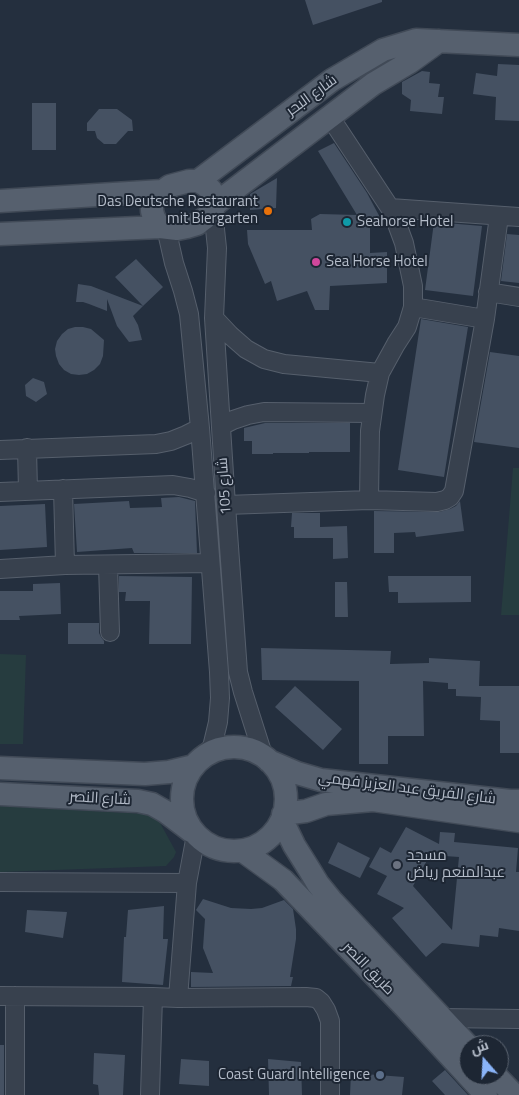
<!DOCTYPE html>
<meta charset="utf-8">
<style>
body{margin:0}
#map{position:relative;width:519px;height:1095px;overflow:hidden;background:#242f3e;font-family:"Titillium Web",Cairo,sans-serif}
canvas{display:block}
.north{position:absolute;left:459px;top:1035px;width:50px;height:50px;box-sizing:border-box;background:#1d2633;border:1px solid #59626f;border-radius:50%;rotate:341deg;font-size:14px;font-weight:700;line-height:20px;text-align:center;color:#b4bcc9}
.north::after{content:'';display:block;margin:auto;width:18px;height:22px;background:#8ab4f8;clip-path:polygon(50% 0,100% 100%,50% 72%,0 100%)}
</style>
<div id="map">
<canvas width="519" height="1095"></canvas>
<div class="north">ش</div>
</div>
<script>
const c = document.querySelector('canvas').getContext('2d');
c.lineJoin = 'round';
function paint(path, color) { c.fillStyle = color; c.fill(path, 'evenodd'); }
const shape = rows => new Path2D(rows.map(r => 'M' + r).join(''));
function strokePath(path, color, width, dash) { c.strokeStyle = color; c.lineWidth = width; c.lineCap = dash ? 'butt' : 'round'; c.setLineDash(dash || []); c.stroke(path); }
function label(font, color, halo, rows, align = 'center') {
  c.font = font + ' "Titillium Web",Cairo,sans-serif'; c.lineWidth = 4; c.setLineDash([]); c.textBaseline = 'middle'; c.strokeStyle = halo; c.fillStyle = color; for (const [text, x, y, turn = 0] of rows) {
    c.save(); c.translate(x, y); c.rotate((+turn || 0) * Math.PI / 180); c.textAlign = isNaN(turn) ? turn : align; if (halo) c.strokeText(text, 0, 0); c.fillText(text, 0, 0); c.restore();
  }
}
paint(shape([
 [513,468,519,468,519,615,501,615],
 [0,654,26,655,23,744,0,744],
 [0,806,146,814,159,821,176,852,174,857,166,866,0,872]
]), '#263c3f');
paint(shape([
 [305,0,382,0,382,2,313,25],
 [498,64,519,65,519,121,495,120,496,97,473,94,476,73,497,76],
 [422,71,430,72,429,83,440,84,438,97,444,97,442,114,410,111,411,100,402,94,402,82],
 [32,103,56,103,56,150,32,150],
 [99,109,117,109,132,120,133,131,128,131,116,144,104,144,97,138,95,131,87,131,87,123],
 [334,143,367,193,384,225,370,228,370,253,387,252,387,283,330,286,329,310,315,310,307,291,277,301,271,281,265,284,248,244,247,230,312,230,311,219,320,214,357,215,318,151],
 [277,178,276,208,250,210,250,194],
 [434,222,482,226,473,296,425,290],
 [507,234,519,235,519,283,501,281],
 [136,259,163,287,143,306,115,277],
 [78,284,91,286,143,306,133,316,138,325,142,340,129,342,117,326,107,299,107,311,89,304,83,302,76,302],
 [421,319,468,327,444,477,398,470],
 [75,327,83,327,91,329,104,340,103,356,100,364,94,370,87,374,79,375,71,374,64,370,59,364,56,356,55,349,57,341,62,334,68,329],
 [490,352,519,356,519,448,474,442],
 [33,378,44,382,47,394,36,402,26,396,25,385],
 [265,423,350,423,350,452,309,452,309,453,273,453,273,454,252,454,252,441,244,441,244,428],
 [179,497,195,501,197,553,134,553,132,548,77,552,74,504,129,501,130,508,162,507,161,498],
 [460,501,464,531,416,537,415,532,394,533,394,553,374,553,374,511,439,512,450,509,456,506],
 [45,504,47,547,0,550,0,506],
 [292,513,320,513,320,527,347,526,348,558,333,559,333,538,294,538,294,527,291,527],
 [119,576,192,577,191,644,149,644,150,601,125,601,126,592,119,592],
 [388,576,471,576,471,602,398,603,398,592,389,592],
 [335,582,347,582,348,617,335,617],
 [60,583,61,614,19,616,20,620,0,620,0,591,33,591,33,584],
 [68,623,99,623,99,633,101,637,104,641,104,644,68,644],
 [261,648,391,651,390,664,429,663,429,658,480,661,479,686,519,686,519,753,500,753,500,721,480,720,481,697,456,696,456,689,448,689,448,683,423,681,424,736,388,736,388,764,359,764,359,681,262,680],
 [295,686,342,729,323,750,275,707],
 [406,827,439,844,440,832,455,833,454,842,518,848,516,872,519,872,519,931,499,928,498,937,480,935,479,947,442,943,426,957,392,918,404,908,377,894,387,876,369,867,380,847,391,853],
 [430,855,459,857,452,930,413,886],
 [338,842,370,858,360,878,328,863],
 [203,899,231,908,251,909,262,908,284,900,293,909,296,929,296,939,290,977,293,977,291,986,191,987,191,972,213,973,203,948,205,919,196,910],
 [164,906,163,939,168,939,163,985,122,982,124,937,126,937,128,910],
 [27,910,67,912,63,938,25,932],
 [0,1045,4,1045,4,1095,0,1095],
 [94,1053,125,1055,123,1095,99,1095,98,1085,93,1084],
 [181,1059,209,1061,209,1086,179,1084],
 [268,1059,301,1062,302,1095,269,1095],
 [445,1070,468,1095,445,1095,432,1081],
 [351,1073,404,1077,402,1095,350,1095]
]), '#455162');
const minor = shape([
 [330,117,390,208,397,224,404,243,413,286,413,307,407,327,396,344,380,373,375,395,370,431,369,500],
 [390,208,519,217],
 [213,210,217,248,214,318,226,505,238,672,243,692,264,758],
 [166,228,174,263,183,291,189,314,200,428,219,672,220,698,218,722,212,747,201,759],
 [488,292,519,297],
 [413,307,485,319],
 [214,318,230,335,246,349,264,359,284,364,380,373],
 [221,426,233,420,248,415,264,412,372,413],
 [27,448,28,491],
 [0,450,156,444,171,441,186,435,200,428],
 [63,489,65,565],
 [0,492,173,485,190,488,206,493],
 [226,505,369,500,437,502,445,500,450,497,454,491,485,319,499,216],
 [108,565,110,632],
 [0,569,65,565,210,563],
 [0,882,187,883],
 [0,996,153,997,178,998,306,997,316,998,321,1002,326,1010,330,1021,330,1095],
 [178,998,187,883,196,835],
 [441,1018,519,1019],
 [15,1095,15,996],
 [150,1095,153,997]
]);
const major = shape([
 [189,181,198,181,205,185,211,190,214,197,214,205,213,210,205,218,197,224,187,227,177,229,160,227,154,218,152,211,152,203,156,196,170,186,189,181],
 [198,181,332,80,383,50,416,40,519,45],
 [0,201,162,191],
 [214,205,373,84,410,62,439,41],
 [0,234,160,227],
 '182 799a52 52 0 1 1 104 0a52 52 0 1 1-104 0Z',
 [269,761,297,773,321,780,510,801,519,801],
 [0,768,145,774,169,772,194,766],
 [0,794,138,801,152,804,166,812,191,831],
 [283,814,306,811,326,804,373,800,519,821],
 [282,820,294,845,309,869,318,884,331,900,469,1047],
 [243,851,283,880,404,1006,486,1095],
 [495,1075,514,1095]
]);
strokePath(minor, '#565f6c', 20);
strokePath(major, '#414a57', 25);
strokePath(minor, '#38414e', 18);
strokePath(major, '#56606e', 22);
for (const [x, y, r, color] of [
 [268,211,5,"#e8710a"],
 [347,222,5,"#0f9aa8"],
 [316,262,5,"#d1479c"],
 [397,865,5,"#6b7280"],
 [380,1075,5,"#5c6f8a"]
]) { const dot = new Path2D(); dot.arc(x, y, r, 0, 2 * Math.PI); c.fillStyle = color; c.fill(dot); strokePath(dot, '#1d2633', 2); }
label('15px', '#b4bcc9', '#1d2633', [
 ["شارع البحر",312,96,-36],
 ["شارع 105",225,486,-94],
 ["شارع الفريق عبد العزيز فهمي",407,789,7],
 ["شارع النصر",100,799,3],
 ["طريق النصر",368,969,46]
]);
label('15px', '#b4bcc9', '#1d2633', [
 ["Das Deutsche Restaurant",258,202,"right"],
 ["mit Biergarten",258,219,"right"],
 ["Seahorse Hotel",357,222],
 ["Sea Horse Hotel",326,262],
 ["مسجد",407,856],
 ["عبدالمنعم رياض",407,873],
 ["Coast Guard Intelligence",370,1075,"right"]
], 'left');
</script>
